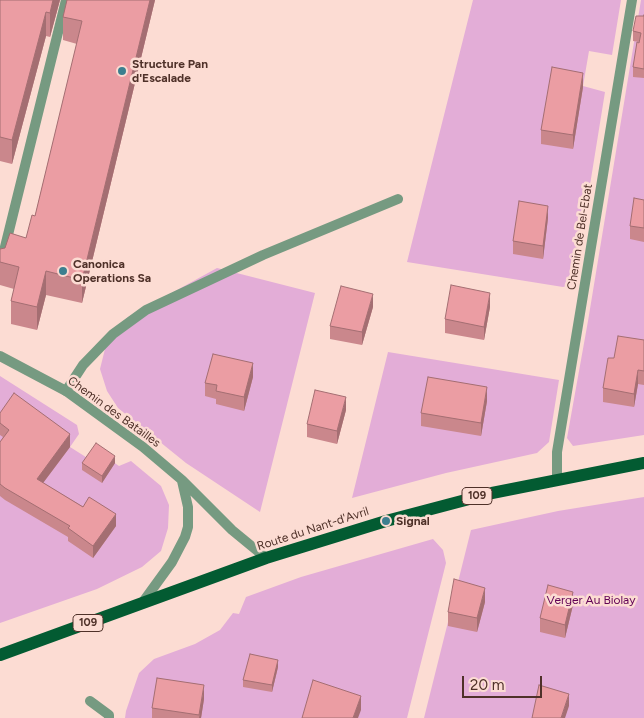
<!DOCTYPE html>
<style>
body{margin:0}
#map{position:relative;width:644px;height:718px;overflow:hidden;background:#fcdcd3;font-family:Figtree,sans-serif}
canvas{display:block}
.scale{position:absolute;left:462px;top:676px;width:80px;height:22px;box-sizing:border-box;border:2px solid #4f3129;border-top:0;padding-left:6px;font-size:15px;line-height:18px;white-space:nowrap;color:#4f3129;-webkit-text-stroke:4px #fcdcd3;paint-order:stroke}
</style>
<div id="map">
<canvas width="644" height="718"></canvas>
<div class="scale">20 m</div>
</div>
<script>
const c = document.querySelector('canvas').getContext('2d');
c.lineJoin = 'round';
function paint(path, color) { c.fillStyle = color; c.fill(path, 'evenodd'); }
const shape = rows => new Path2D(rows.map(r => 'M' + r).join(''));
function strokePath(path, color, width, dash) { c.strokeStyle = color; c.lineWidth = width; c.lineCap = dash ? 'butt' : 'round'; c.setLineDash(dash || []); c.stroke(path); }
function label(font, color, halo, rows, align = 'center') {
  c.font = font + ' Figtree,sans-serif'; c.lineWidth = 5; c.setLineDash([]); c.textBaseline = 'middle'; c.strokeStyle = halo; c.fillStyle = color; for (const [text, x, y, turn = 0] of rows) {
    c.save(); c.translate(x, y); c.rotate((+turn || 0) * Math.PI / 180); c.textAlign = isNaN(turn) ? turn : align; if (halo) c.strokeText(text, 0, 0); c.fillText(text, 0, 0); c.restore();
  }
}
paint(shape([
 [473,0,621,0,612,55,589,51,583,86,605,92,574,284,563,287,407,262],
 [641,0,644,0,644,435,573,446,567,438,588,321],
 [217,268,315,293,260,512,186,463,118,408,107,391,100,369,107,341,128,317],
 [388,352,559,380,549,442,537,453,446,473,352,498],
 [0,376,77,425,79,434,70,447,89,459,96,450,119,466,131,461,161,486,169,505,168,528,161,551,142,567,97,589,0,623],
 [644,497,644,718,424,718,471,530,558,511],
 [433,539,443,550,446,563,407,718,125,718,126,711,139,673,154,659,195,644,220,630,233,613,239,614,246,597,301,577]
]), '#e3add7');
strokePath(shape([
 [0,267,66,0],
 [66,391,83,365,113,334,146,310,263,255,398,199]
]), '#769a81', 10);
strokePath(shape([
 [0,356,66,391,143,447,182,480,232,530,266,558],
 [557,479,557,452,632,0],
 [143,602,172,562,185,537,188,527,188,507,182,481],
 [90,701,109,715,109,718]
]), '#769a81', 10);
strokePath(shape([
 [0,655,266,558,386,521,492,493,644,463]
]), '#035b32', 12);
paint(shape([
 [0,0,60,0,50,37,46,36,12,164,0,161],
 [155,0,82,303,46,295,37,330,11,324,11,301,14,289,0,285,0,249,5,248,26,238,35,216,77,44,63,40,63,17],
 [644,15,644,78,633,77,633,67,639,42,633,41,633,31],
 [583,87,573,149,541,144,541,130],
 [644,200,644,242,630,239,630,226],
 [548,218,543,259,513,254,513,241],
 [373,307,362,345,330,339,330,326],
 [490,307,484,340,445,333,445,319],
 [644,340,644,385,638,384,634,407,603,402,603,388,614,358],
 [253,377,244,411,216,404,216,399,205,396,205,383],
 [487,401,481,436,421,426,421,413],
 [346,410,337,444,307,437,307,424],
 [0,413,70,447,43,483,116,526,93,558,68,541,68,537,5,500,0,496,0,442,3,437,0,435],
 [82,463,115,463,102,483,82,470],
 [485,602,477,632,448,626,448,612],
 [573,605,565,638,540,632,540,618],
 [278,667,272,692,243,687,243,680],
 [204,699,201,718,152,718,152,708]
]), '#ca878c');
paint(shape([
 [53,0,60,0,50,37,50,13],
 [150,0,155,0,82,303,82,280],
 [46,12,46,36,12,164,12,140],
 [583,73,583,87,573,149,573,135],
 [548,206,548,218,543,259,543,246],
 [46,271,46,295,37,330,37,307],
 [490,293,490,307,484,340,484,327],
 [373,294,373,307,362,345,362,332],
 [253,363,253,377,244,411,244,397],
 [638,370,638,384,634,407,634,394],
 [487,387,487,401,481,436,481,423],
 [346,397,346,410,337,444,337,431],
 [70,434,70,447,37,491,37,479],
 [115,456,115,463,102,483,102,476],
 [116,514,116,526,93,558,93,546],
 [485,588,485,602,477,632,477,618],
 [573,592,573,605,565,638,565,625],
 [278,660,278,667,272,692,272,685],
 [204,685,204,699,201,718,199,718],
 [569,694,569,706,565,718,561,718],
 [361,696,361,710,358,718,353,718]
]), '#a46e72');
const building = shape([
 [0,0,53,0,50,13,46,12,12,140,0,137,0,0],
 [67,0,150,0,82,280,46,271,37,307,11,301,19,267,0,262,0,249,5,248,10,233,26,238,32,215,35,216,82,21,63,17,67,0],
 [644,15,644,69,633,67,637,42,639,43,641,33,633,31,636,16,644,16,644,15],
 [552,67,583,73,573,135,541,130,552,67],
 [634,198,644,200,644,228,630,226,634,198],
 [519,201,548,206,543,246,513,241,519,201],
 [451,285,490,293,484,327,445,319,451,285],
 [341,286,373,294,362,332,330,326,341,286],
 [618,336,644,340,644,371,638,370,634,394,603,388,608,358,614,358,618,336],
 [213,354,253,363,244,397,216,391,217,385,205,383,213,354],
 [428,377,487,387,481,423,421,413,428,377],
 [315,390,346,397,337,431,307,424,315,390],
 [14,393,70,434,37,479,83,507,89,497,116,514,93,546,68,528,70,526,5,488,0,484,0,442,9,430,0,423,0,413,14,393],
 [96,443,115,456,102,476,82,463,96,443],
 [454,579,485,588,477,618,448,612,454,579],
 [548,585,573,592,565,625,540,618,548,585],
 [250,654,278,660,272,685,243,680,250,654],
 [157,678,204,685,199,715,152,708,157,678],
 [313,680,361,696,353,718,302,718,313,680],
 [539,685,569,694,561,718,532,718,539,685]
]);
paint(building, '#eb9da3');
strokePath(building, '#a46e72', 1);
for (const [x, y, r, color] of [
 [122,71,5,"#3c7f8f"],
 [63,271,5,"#3c7f8f"],
 [386,521,5,"#3c7f8f"]
]) { const dot = new Path2D(); dot.arc(x, y, r, 0, 2 * Math.PI); c.fillStyle = color; c.fill(dot); strokePath(dot, '#fcdcd3', 2); }
for (const [x, y, w] of [
 [477,496,30],
 [88,623,30]
]) { const box = new Path2D(); box.roundRect(x - w / 2, y - 8.5, w, 17, 4); c.fillStyle = '#fcdcd3'; c.fill(box); strokePath(box, '#4f3129', 1); }
label('bold 11px', '#4f3129', null, [
 ["109",477,496],
 ["109",88,623]
]);
label('bold 12px', '#4f3129', '#fcdcd3', [
 ["Structure Pan",132,64],
 ["d'Escalade",132,78],
 ["Canonica",73,264],
 ["Operations Sa",73,278],
 ["Signal",396,521]
], 'left');
label('12px', '#4f3129', '#fcdcd3', [
 ["Chemin de Bel-Ebat",580,237,-81],
 ["Chemin des Batailles",114,412,36],
 ["Route du Nant-d'Avril",313,529,-18]
]);
label('12px', '#610255', '#fcdcd3', [
 ["Verger Au Biolay",591,600]
]);
</script>
